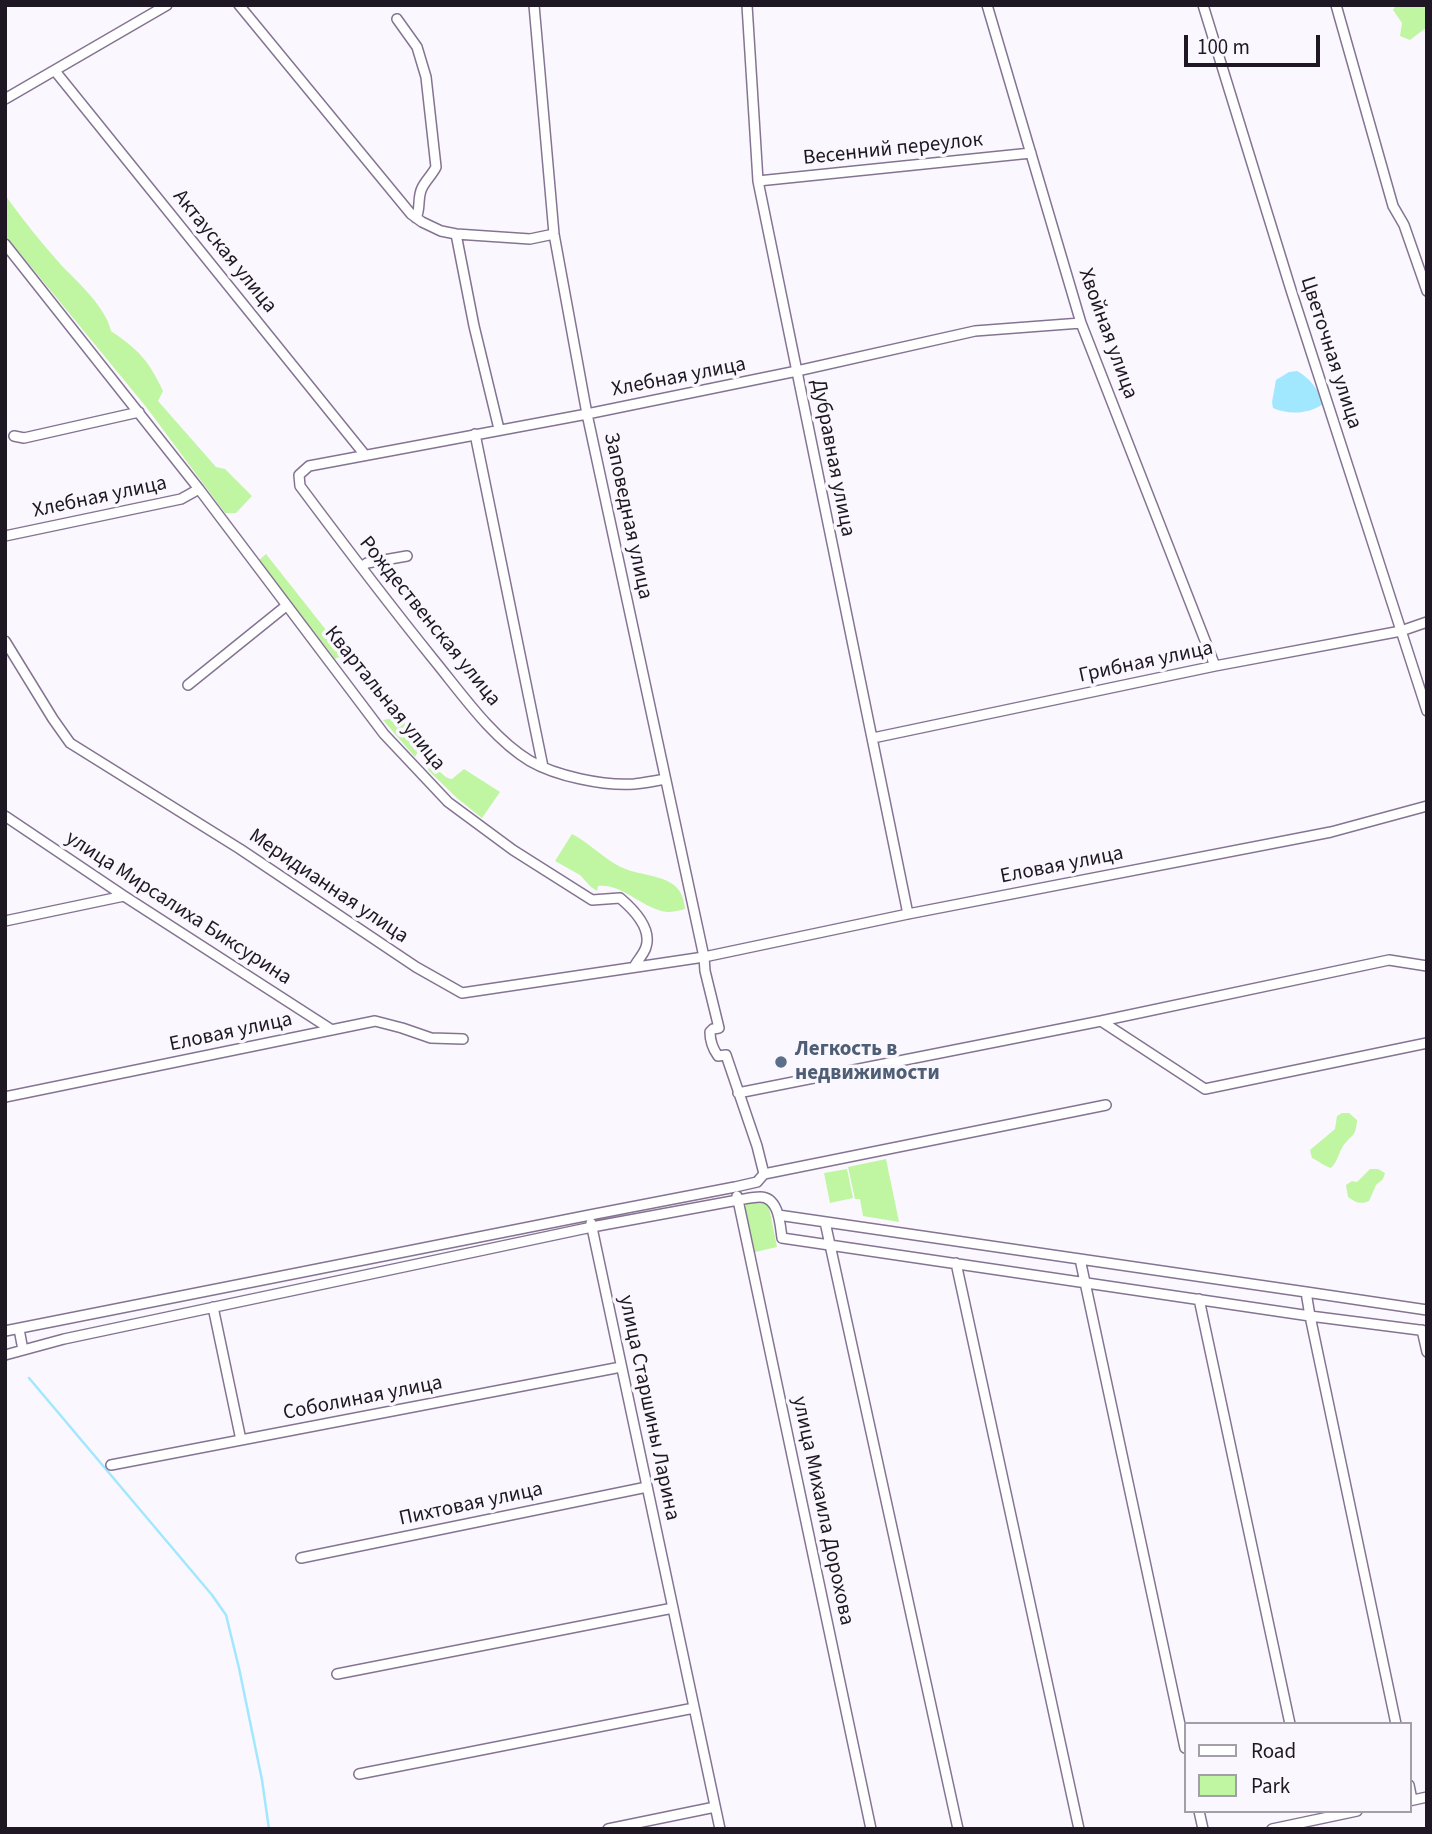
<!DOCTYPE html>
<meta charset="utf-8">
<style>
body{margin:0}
#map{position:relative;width:1432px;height:1834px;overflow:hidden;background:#fbf7fe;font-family:"Source Sans 3",sans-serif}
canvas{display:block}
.frame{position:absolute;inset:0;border:7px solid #1f1824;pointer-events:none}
.legend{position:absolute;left:1184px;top:1722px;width:228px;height:91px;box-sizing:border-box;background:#fbf7fe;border:2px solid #a39ea7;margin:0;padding:9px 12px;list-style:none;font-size:21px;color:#1f1824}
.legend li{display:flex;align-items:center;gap:14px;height:35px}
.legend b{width:35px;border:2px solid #a39ea7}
.scale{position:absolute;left:1184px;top:35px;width:136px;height:32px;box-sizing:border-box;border:4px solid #1f1824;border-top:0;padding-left:9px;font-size:21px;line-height:24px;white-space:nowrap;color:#1f1824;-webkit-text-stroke:5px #fbf7fe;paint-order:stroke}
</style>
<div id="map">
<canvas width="1432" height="1834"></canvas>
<div class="frame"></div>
<ul class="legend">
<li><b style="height:9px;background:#fff"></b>Road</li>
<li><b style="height:19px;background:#c0f5a2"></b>Park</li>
</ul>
<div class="scale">100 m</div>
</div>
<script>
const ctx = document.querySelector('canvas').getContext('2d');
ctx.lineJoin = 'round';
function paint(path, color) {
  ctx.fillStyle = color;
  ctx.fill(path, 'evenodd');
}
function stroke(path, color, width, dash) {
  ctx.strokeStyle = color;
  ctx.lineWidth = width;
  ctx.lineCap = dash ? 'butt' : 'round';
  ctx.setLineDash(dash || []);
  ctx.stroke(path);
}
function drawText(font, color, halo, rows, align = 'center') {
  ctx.font = font + ' "Source Sans 3",sans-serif';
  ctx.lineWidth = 7;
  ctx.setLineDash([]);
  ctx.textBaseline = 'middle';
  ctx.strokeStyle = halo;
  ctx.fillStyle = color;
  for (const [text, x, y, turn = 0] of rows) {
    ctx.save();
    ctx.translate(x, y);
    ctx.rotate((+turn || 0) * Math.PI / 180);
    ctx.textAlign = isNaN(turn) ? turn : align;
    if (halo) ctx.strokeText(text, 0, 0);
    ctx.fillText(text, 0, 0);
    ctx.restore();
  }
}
paint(new Path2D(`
 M1396,5H1427V27L1410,40L1400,36L1402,23L1393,10Z
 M5,195C23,220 42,244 63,267C80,284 106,308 111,331C139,350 149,361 163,391L158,401L216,467L225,469L252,496L236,513H225L147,408L5,235Z
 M266,554L345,654L335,659L259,560Z
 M399,717C410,729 426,741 415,757L383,720Z
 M429,767C441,768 442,778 452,779L464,769L500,792L482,818L458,799L428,770Z
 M572,834C588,842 601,856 617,865C642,880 683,870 685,909C680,910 673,912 668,912C643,910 623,883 598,886L597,891L591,887L580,875L555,861Z
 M1342,1113H1349L1357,1120C1356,1137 1352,1134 1343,1146C1338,1154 1338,1161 1331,1168C1324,1166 1319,1161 1312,1158L1310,1150L1335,1129L1337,1116Z
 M886,1159L899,1222L863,1216L860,1199H855L848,1167Z
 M847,1169L853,1198L830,1203L824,1173Z
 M1370,1169H1378L1385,1173L1383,1179L1376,1185L1369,1201C1360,1205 1355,1202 1348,1197L1346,1185L1352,1181L1357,1182Z
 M763,1200L769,1207L777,1247L755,1252L745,1211L746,1204Z`), '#c0f5a2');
paint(new Path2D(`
 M1297,371C1310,378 1319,390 1323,404C1309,414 1288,415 1273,408L1272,402L1276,380L1289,372Z`), '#a1e8ff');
stroke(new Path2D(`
 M29,1378L212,1595L226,1615L239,1668L262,1780L269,1829`), '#a1e8ff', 2.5);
const minor = new Path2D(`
 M239,5L411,214L422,222L441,231L456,234L530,239L554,234
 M747,5L758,181L908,914
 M987,5L1081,323L1215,666
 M1203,5L1291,290L1427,711
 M1336,5L1393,206L1404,225L1427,291
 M397,19L417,47L426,77L436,167C432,175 426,180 422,188C417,198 421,208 416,218
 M55,71L365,455
 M5,99L167,5
 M758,181L1031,153
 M456,234L474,326L499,429
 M5,244L199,489L384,734L448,802L513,850L592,900L620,898C633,909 652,928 646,947C644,954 637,961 634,967
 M475,434L543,767
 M14,436L24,438L139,412
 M5,536L181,499L199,489
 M361,567L367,563L407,556
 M5,641L53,719L70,743L240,849L416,967L462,993L704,957L908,914L1331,832L1427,806
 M188,685L286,606
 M873,738L1215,666L1401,631L1427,622
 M665,779C655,781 644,783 634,784C603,786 556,776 530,761C493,739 461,693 434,660C388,603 344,545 300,486L299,475L309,466L587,414L797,371L975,331L1081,323
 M5,816L124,896L332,1030
 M5,921L124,896
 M1101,1021L1205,1089L1427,1043
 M738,1093L1101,1021L1389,960L1427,966
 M5,1097L375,1021L402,1028L431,1038L463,1039
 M764,1174L1106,1105
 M778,1215L1306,1292L1310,1316L782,1238C780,1224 779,1197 760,1197C753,1197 745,1199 738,1200L871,1829
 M825,1222L958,1829
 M591,1223L720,1829
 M1080,1259L1185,1748
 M956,1263L1079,1829
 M1306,1292L1427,1310
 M1199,1299L1290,1724
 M213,1307L241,1440
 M19,1329L23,1350
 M1422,1330L1427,1352
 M5,1331L590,1215L735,1187L757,1182L764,1174L757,1146L726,1055L718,1056C713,1049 710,1042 710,1032L713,1029L719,1028L705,971L704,957L587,414L554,234L534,5
 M5,1355L64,1339L592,1227L738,1200L737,1196
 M111,1465L621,1367
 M301,1558L647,1487
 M337,1674L673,1608
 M1396,1724L1310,1316L1427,1331
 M359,1774L694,1708
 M1409,1785L1412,1800
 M1409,1801L1427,1797
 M1199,1811L1203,1829
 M608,1829L715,1807
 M1272,1829L1357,1811`);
stroke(minor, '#847492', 12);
stroke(minor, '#fff', 9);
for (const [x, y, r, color] of [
 [781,1062,7,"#5c6f8a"]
]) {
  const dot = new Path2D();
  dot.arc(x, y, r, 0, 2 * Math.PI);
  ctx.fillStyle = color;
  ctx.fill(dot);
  stroke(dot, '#fbf7fe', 2.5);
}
drawText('21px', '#1f1824', '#fbf7fe', [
 ["Весенний переулок",893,150,-6],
 ["Актауская улица",224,252,51],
 ["Хвойная улица",1107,334,70],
 ["Цветочная улица",1330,353,72],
 ["Хлебная улица",679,378,-11],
 ["Дубравная улица",832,458,79],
 ["Хлебная улица",100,498,-12],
 ["Заповедная улица",627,516,78],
 ["Рождественская улица",429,622,51],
 ["Грибная улица",1146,663,-12],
 ["Квартальная улица",384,699,51],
 ["Еловая улица",1062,866,-11],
 ["Меридианная улица",328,887,34],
 ["улица Мирсалиха Биксурина",178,909,33],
 ["Еловая улица",231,1033,-12],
 ["Соболиная улица",363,1399,-11],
 ["улица Старшины Ларина",648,1408,78],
 ["Пихтовая улица",471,1505,-12],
 ["улица Михаила Дорохова",822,1511,78]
]);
drawText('bold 21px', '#4e5e75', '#fbf7fe', [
 ["Легкость в",795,1050],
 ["недвижимости",795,1074]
], 'left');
</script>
